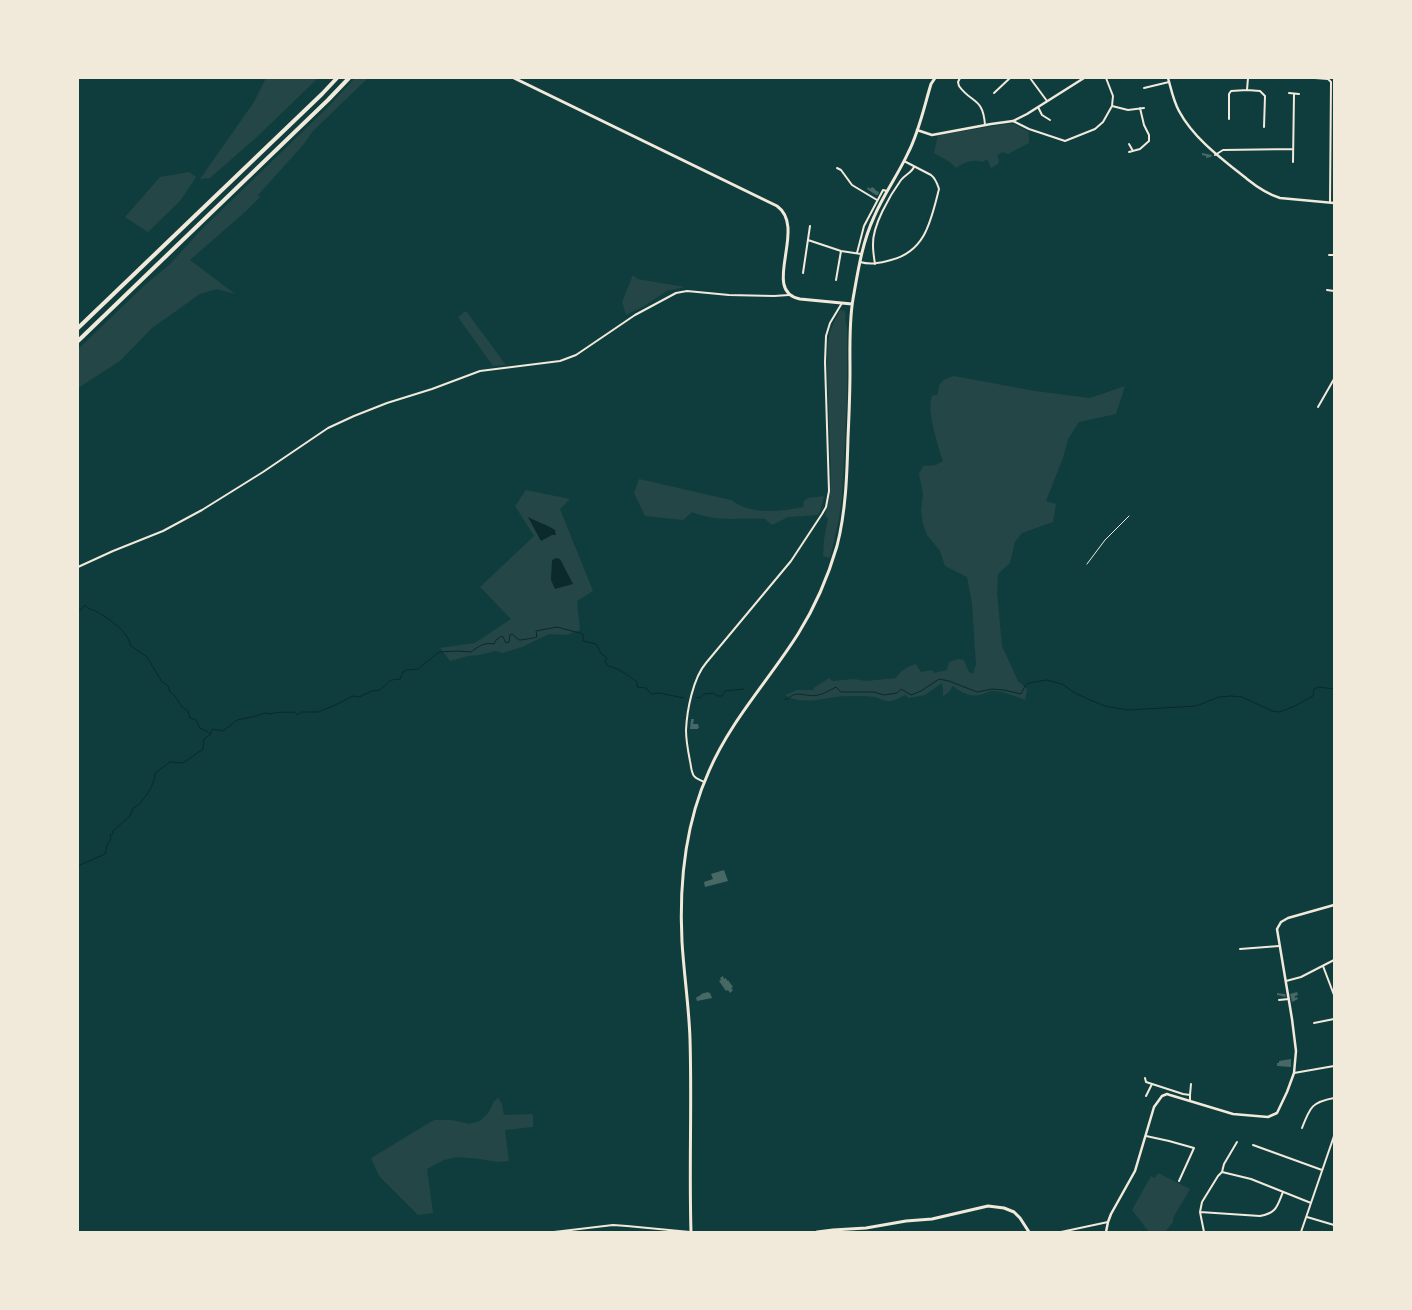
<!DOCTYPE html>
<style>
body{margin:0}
#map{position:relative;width:1412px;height:1310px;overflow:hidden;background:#0f3d3e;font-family:Figtree,sans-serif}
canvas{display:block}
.frame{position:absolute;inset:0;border:79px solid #f1e9da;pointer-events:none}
</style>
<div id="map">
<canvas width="1412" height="1310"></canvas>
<div class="frame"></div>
</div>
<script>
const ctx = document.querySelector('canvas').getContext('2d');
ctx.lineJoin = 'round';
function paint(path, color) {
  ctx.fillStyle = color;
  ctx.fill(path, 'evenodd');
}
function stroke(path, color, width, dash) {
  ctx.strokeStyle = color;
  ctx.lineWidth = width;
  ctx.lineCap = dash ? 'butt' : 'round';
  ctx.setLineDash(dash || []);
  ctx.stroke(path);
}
paint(new Path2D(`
 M266,78H318L259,135L210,178L200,179L254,102Z
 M355,78H368L312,132L304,144L258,195L260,197L245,212L190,260L235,294L217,289L200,294L152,328L120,361L78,388V349L146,284L170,264L204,227L327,108Z
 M1007,124H1014L1029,132V143L1008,154L1002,152L997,156L999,159L998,164L991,168L987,159L983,162C972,159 965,162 956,168L950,162L934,153L938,135Z
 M189,172L196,177L180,201L148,232L125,217L160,177Z
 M633,275L637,279L685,287L667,291L644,306L626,315L622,302Z
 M840,310L845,311L846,318L845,319L847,328V399L842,498L839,518L830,558L823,556L824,539L828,519L825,515L830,493L831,477L827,365L828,343L830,331Z
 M466,311L506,365L493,366L458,317Z
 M954,376L1035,391L1090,398L1125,386L1116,414L1079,422L1068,439L1063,458L1046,501L1056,504L1053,522L1022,533L1015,542L1010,563L998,574L997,592L1002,646L1018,681L1027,689L1025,700C1015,696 1005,692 994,691C989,690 987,693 983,694C971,698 962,693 953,686L948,693L943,696V691L942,683L925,695L909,698L905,695C899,698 893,702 887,701C883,701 879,698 875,697C870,696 854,696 848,696C827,696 804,707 785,695L797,690H813L815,687L829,678L833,681L854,679L866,681L896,678C900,671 908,666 916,664L921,672L932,670L934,673L947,670L949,662L958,659L964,660L969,672L973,674L976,664L972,603L967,577L945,566L940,551L927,535L923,524L921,510L923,494L919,474L923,466L936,465L943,461C938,446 926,409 932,396L938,394C938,382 943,379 954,376Z
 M639,479L731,500C751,515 780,512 803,507L804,501L808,498L824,496L821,509L818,515L788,517L772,525L765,519C737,517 720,523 692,512L683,520L645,516L634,493Z
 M526,490L570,499L560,509L593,591L577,601L580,630L566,635L549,634L522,647L503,653L495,651L479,655L468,656L450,661L440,648L475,643L511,619L480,587L534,536L515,506Z
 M498,1098L502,1104L504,1115L532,1114L533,1116V1127L505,1130L509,1161L497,1162L480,1159L458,1157L444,1160L427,1169L433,1213L418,1215L379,1176L371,1158L434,1120H452L469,1124L480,1121L489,1112L494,1101Z
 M1158,1173L1190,1189L1173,1218V1222L1165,1232H1149L1132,1210L1151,1176L1155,1178Z`), '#244646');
paint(new Path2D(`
 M528,517C537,522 546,524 555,530L556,535H552L541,541Z
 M556,558L560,559L573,584L555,589L551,580L552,560Z`), '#0a2a2b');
stroke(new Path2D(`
 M78,609L81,610L85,605C89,610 93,609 99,613C112,621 127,631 131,646L147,657L162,682L168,686L170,692L175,696L182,707L188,711L190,718L196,720L200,728L210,733
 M696,697L700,698L704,694L713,693L718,696H722L725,691L744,689
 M785,699H788C796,689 807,698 818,695C824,694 830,690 836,687L841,692H874L884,695L897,693L901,689L911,695L921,691L939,679L949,681L977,692L992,689L1004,690L1021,694L1025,686L1027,684L1034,682L1047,680L1062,684L1075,693L1090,700L1105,706L1128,710L1196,706L1219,697L1231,696L1242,697L1272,711L1280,712L1295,706L1313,696L1314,689L1319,687L1334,689
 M78,866L105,854C107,848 106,844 111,839L110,835L113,834V831L130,816L133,808C142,805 156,783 155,773L170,762L183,763L203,749L204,739L211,734L212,729L223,731L237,720L256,716L265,713L271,714C277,711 287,713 295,712L297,715L302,712H318L335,705L353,696L359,697L372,691L380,690L391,680L400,679L403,672L407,670L418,669L439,652L458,651L471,652C479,646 485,642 494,644L496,640L502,636L503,637L506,643L509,642L510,635L512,634L519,640C522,640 535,638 537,637L536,631L557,627L583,634V641L596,644L601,653L607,658L605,662L608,666C619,668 629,676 637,682V687L646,688L651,694L659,693L684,698`), '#0a2a2b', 1);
paint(new Path2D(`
 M1202,153L1212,155L1211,157L1206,158V156L1202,155Z
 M868,187L870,189L872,187L875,189V190L879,192L878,195H876L867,189Z
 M691,719H694L693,724H698L699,728H698V729H690Z
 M724,870L728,881L705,887L704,882L713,879L711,874Z
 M723,976L724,979L726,978L727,981L728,980L733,987L731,988L733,990L730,993L728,990L726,991L719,981L721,980L720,978Z
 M708,992L709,993H710L712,998L697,1001L696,998L697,997L701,995V994Z
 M1297,992L1298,995L1295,996V998L1297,997L1298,999L1292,1002L1290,994Z
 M1277,993L1285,994L1286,997L1277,995Z
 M1291,1059V1067L1277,1066V1063H1279V1061Z`), '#486865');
stroke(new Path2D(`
 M1087,564L1105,540L1129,516`), '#f1e9da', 1);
stroke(new Path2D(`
 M960,78L958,82L959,86C972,104 983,97 985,125
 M1030,78L1047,101
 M1315,78L1328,79L1331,82
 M1144,88L1169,82
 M1247,90L1248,78
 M994,93L1010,78
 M1289,93L1299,94
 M1112,106L1128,110L1144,108
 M1038,107L1042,115L1050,120
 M1229,119V94L1231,91L1247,90L1260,91L1265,96L1264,127
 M1013,121L1029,129L1065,141L1095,129L1103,122L1112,106L1113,96L1106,78
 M1129,144L1133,151
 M1129,152L1140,149L1149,141V135L1144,125L1140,108
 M1215,155L1223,150L1293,149
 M1293,162L1294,94
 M837,168L841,170L852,185L877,200
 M1330,202L1331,82
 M808,240L841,251L861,254
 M857,253L864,226L883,190L887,191
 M1329,255H1334
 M860,262C871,265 880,263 891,260C926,251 931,220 939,189C937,183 936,179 931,175L904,161
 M875,264C874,258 873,251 873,245C872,226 890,195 901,180C905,175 911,173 914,167
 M803,273L810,226
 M836,280L841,251
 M1327,290L1334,291
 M1318,407L1334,379
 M78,567L113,551L163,531L202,510L263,472L328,428L354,416L387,403L432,389L480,371L560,361L576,355L635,315L676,293L687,291L729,295L774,296L789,295
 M704,782C701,780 696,779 694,776C691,772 691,765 690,761C688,751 686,740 686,730C687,710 693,678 706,663L791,561L822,514L826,507L829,491L825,362L826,336L830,323L842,303
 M1240,949L1279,946
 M1323,966L1334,995V1001
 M1286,981L1301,977L1334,960
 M1279,1000L1289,999
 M1314,1023L1334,1019
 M1294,1073L1334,1066
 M1145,1078L1146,1082L1183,1094L1190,1095V1101
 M1190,1095L1191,1084
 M1146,1096L1152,1084
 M1302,1128C1310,1107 1312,1102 1334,1098
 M1146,1136L1169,1141L1194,1148L1179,1181
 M1253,1145L1322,1170
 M1222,1172L1251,1179L1311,1203
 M1200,1212L1260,1216C1277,1213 1277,1206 1283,1192
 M1307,1217L1334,1225
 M554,1232L613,1225L627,1226L690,1232
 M1061,1232L1108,1222
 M1204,1232L1200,1212L1202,1202L1218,1176L1222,1172L1224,1164L1237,1142
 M1301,1232L1334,1136`), '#f1e9da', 2);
stroke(new Path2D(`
 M1168,78C1171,88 1173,100 1179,111C1194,139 1222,159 1247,179C1257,187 1267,194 1280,198L1334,203
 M917,130L932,135L991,124L1013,121L1027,114L1084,78
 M1106,1232L1108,1222L1111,1214L1135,1171L1154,1107L1162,1096L1167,1094L1170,1095L1233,1114L1268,1117L1277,1113L1287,1092L1294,1073L1296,1051L1292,1019L1277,929L1281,922L1288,918L1334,905`), '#f1e9da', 2.5);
stroke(new Path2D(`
 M514,78L777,206C808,228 760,291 800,299L852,304
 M691,1232C689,1168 692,1103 690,1039C689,1007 684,975 682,942C679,884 685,824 709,771C731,720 769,680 798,634C815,607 828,577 837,546C846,511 847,474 848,438C849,416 850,393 850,371C850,347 849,322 853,299C858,271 862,243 874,217C883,195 898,175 908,153C919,132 924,107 931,84L935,78
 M817,1232L833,1230L866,1228L906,1221L932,1219L988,1206L1004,1208L1014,1212L1020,1218L1029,1232`), '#f1e9da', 3);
stroke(new Path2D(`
 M78,328L322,94L337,78
 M78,341L328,100L349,78`), '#f1e9da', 4);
</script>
